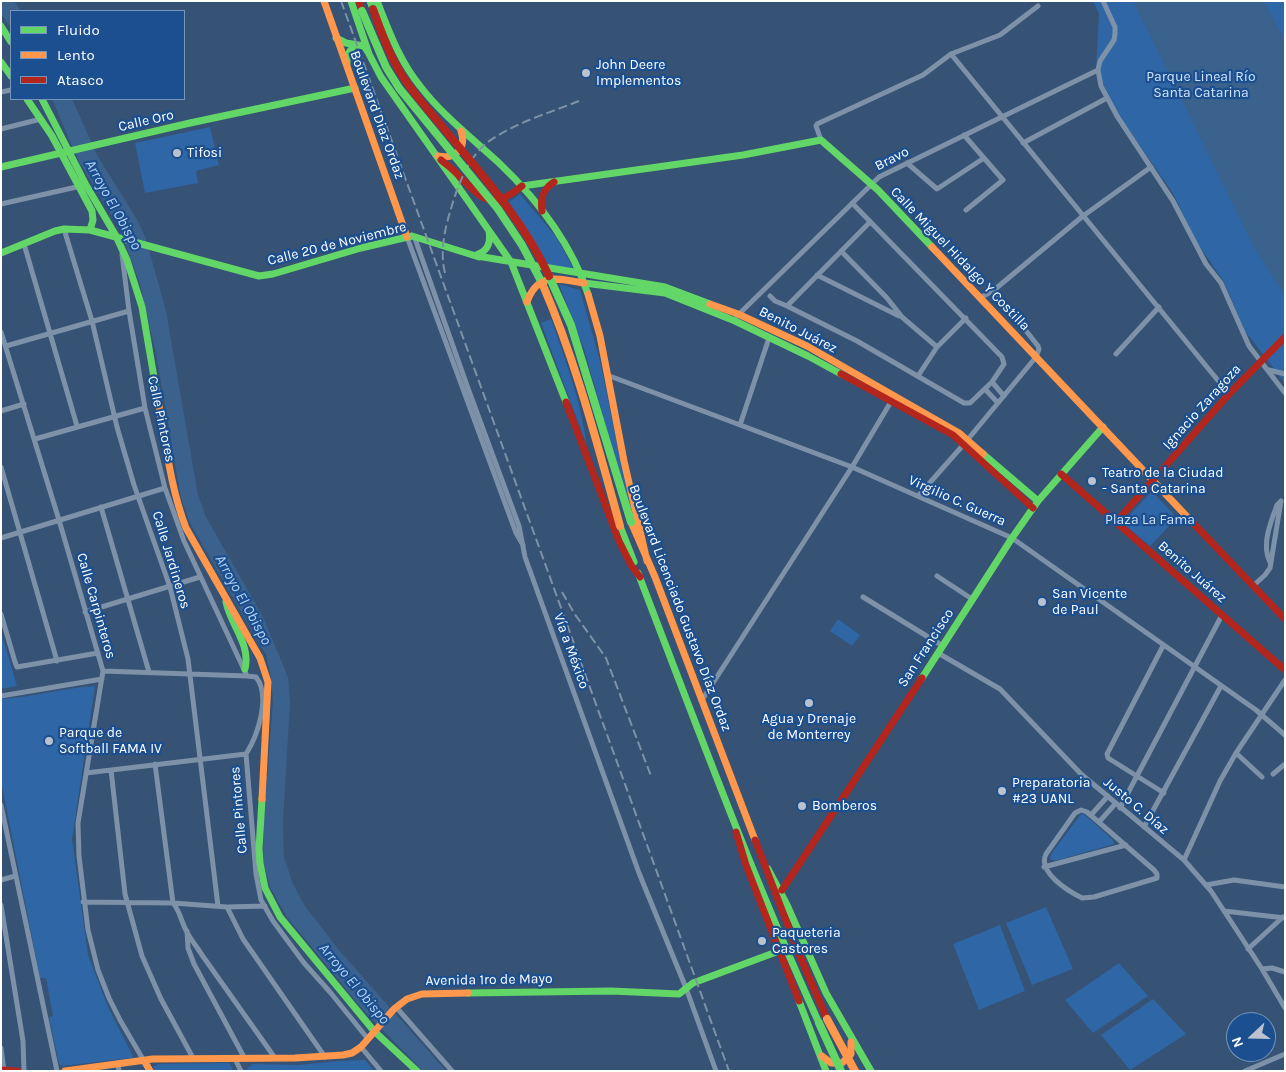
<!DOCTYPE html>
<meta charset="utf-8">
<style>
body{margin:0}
#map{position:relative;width:1286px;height:1072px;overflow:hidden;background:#365274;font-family:Karla,sans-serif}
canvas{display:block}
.frame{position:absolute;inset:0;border:2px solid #fff;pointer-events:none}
.legend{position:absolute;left:10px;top:10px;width:175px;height:90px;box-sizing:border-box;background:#1b4f8f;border:1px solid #7695bc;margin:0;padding:6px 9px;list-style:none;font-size:15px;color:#fff}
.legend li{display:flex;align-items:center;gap:10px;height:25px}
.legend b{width:25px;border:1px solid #7695bc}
.north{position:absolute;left:1226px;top:1012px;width:50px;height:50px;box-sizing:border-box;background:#1b4f8f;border:1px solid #7695bc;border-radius:50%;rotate:249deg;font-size:14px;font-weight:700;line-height:20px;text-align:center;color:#fff}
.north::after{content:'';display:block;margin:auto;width:18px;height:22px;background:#b9c2ce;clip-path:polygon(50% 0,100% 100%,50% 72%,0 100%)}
</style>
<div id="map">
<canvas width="1286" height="1072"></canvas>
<div class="frame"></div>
<ul class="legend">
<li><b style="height:6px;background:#63d668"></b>Fluido</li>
<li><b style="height:6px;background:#ff974d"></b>Lento</li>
<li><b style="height:6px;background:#b3261e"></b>Atasco</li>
</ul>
<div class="north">N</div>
</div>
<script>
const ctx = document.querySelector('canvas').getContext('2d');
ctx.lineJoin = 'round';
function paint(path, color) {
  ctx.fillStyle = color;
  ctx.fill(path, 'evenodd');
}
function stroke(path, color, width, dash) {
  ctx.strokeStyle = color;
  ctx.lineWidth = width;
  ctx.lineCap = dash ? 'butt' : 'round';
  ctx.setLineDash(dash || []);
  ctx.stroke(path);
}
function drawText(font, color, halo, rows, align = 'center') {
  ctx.font = font + ' Karla,sans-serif';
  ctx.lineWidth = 4.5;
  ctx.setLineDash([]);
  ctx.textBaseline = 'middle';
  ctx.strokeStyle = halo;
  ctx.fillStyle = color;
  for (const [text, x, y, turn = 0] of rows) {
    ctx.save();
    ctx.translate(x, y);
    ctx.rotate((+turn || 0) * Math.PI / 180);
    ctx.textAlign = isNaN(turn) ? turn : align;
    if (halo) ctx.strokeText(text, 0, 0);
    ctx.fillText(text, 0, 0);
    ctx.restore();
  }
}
paint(new Path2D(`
 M1093,1H1285V384L1279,375L1245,331L1224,282L1194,238L1174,195L1117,112L1096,69L1099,14Z
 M210,127L219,165L196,171L198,183L145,193L135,143Z
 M520,194L557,238L574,270L549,266L509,202Z
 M559,284L580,290L600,361L620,457L640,534L626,496L584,349Z
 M551,319C566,361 581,402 587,446L541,323Z
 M1152,491L1177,518L1150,546L1122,523Z
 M838,619L860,635L852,646L830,631Z
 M1,632L17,686L1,689Z
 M95,686L72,839L88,955L108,1007L133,1056L132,1058L62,1066L59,1064L49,1017L53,1016L46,978H40L1,781V699C33,697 64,688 95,686Z
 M1081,814L1085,815L1113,840L1114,844L1055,861L1052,860L1050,858L1051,854Z
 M1046,907L1073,969L1032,985L1006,923Z
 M1000,925L1025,991L979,1010L953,944Z
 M1119,963L1148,996L1093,1033L1065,1000Z
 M1153,999L1186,1034L1130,1070L1101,1035Z
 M365,1060L374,1071H245L252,1064L298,1065L340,1061Z
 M229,1063L234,1071H154L153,1067L159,1064Z`), '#2f66a5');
paint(new Path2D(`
 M1,1H14L21,11H11V28L1,14Z
 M1133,1H1264L1285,41V296L1254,247Z
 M52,99H72L97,155L138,221L146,239L166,311L198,495L206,517L263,617L288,677L290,703L283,822L284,857L293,884L305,906L339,950L446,1071H423L364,1011L287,917L271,889L263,861L264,819L273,702L271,678L266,655L190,523L181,498L156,354L140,284L120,229L78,160Z`), '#3b618d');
stroke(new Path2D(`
 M1103,1L1115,27V34L1114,40L1100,61L1098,70L1101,86L1117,116L1173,201L1206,264L1221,283L1249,346L1285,393
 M951,54L1229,394
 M1,92L11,90
 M1,129L41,119
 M964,135L1003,180L966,210
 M821,140L816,126L817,124L923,75L951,54L1000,35L1038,6
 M1023,143L1107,98
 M907,163L937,189L984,158
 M1,204L81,186
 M64,229L92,321L117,427L134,485L170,587L188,659L218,906
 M414,236L469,391L519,526L525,557L639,873L686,988L716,1071
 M407,237L516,533L523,545
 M24,244L77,426
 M841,251L887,298L902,317L937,347
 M122,254L129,311L145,408L165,488L184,541L247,676L256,677C271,696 258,735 246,754L256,874L261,900L273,921L304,963L330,992L368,1039
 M817,275L899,316
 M770,296L775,301L787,306L857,341L964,403H970L992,382L1004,364L1002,357L852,203
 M980,298L994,290L1083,216L1151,167
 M787,306L870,222
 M737,316L879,177L1098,70
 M1,332L59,520L103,671L78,823L79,856L88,930L98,970L109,998L120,1020L144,1061
 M6,346L129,311
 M1116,354L1159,307
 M1269,370L1285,374
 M607,375L852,467L1012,538L1256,710L1285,735
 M918,376L937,347L966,318
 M992,382L1004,396
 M985,389L998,403
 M1,411L24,404
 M740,425L769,338
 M35,439L145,408
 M1,467L57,661
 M919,495L964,444L1036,357L1039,349L1038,346L994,290
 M101,507L149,672
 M1,538L165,488
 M1270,562C1261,545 1271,521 1277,505L1281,501
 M937,576L972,599
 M1254,585L1265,575L1270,568L1281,501
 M863,597L943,646
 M85,612L200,577
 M1,614L15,662L17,667L98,653
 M1163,646L1107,754L1108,758L1164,793
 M938,653L1000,689L1081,774L1184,860L1211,891L1262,969L1285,1008
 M103,671L247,676
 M1,696L102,679
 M702,700L852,467L892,400
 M1236,753L1262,777
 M155,764L173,903C181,913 181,922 187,932C191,940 197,947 202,955L275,1058
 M111,770L125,894L142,956L161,999L193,1058
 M86,773L246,754
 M1273,774L1285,764
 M1,805L57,1071
 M1120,808L1222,615
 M1081,810L1087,812L1154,870L1157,874V878L1094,897L1082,898C1068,891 1037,872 1046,854L1075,813Z
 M1091,815L1108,796
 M1099,822L1116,803
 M1144,827L1221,686
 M1184,860L1220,781L1236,753L1285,680
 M1044,867L1126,845
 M1,880L15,876
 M1206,885L1234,880L1285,887
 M83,902L173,903L227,907L265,906
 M1,905L23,1041L24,1071
 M227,907L243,939L325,1057
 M1224,911L1285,918
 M187,931L188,948L194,964L245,1059
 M1248,949L1283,917
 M1262,969L1272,968L1285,972
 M396,1007L452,1071
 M361,1047L381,1071
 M1,1048L4,1071
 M235,1059L241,1071
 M118,1065L119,1071
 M1245,1071L1285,1054`), '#7d92a8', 5);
stroke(new Path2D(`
 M351,1L369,54L381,77L511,262L566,402
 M370,1L373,9
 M377,1C389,31 399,60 420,86C442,115 472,138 499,163C538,200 571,243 588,294
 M1,26L11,42
 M336,38L346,43L364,46L368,52
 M1,62L11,76
 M347,64V56L354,45
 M27,99L52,136L92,211L93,220L90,230
 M42,99L86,185L116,236L127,260L142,307L156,389
 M1,167L190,123L355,88
 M522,186L743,155L821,140L878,190L932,247
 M1,253L55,231L64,229L90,230L259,276L273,274L361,248L412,236L479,257
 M476,255C488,251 491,243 489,231
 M477,256L665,287L710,304
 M584,283L665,293L735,321L808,356L841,374
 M983,454L1038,501
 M620,526L634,562
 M638,573C696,724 752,876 819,1023
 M226,602C231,626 251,644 245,669
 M922,678L1012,538L1038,501L1103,427
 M262,799L259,849L260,863L265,888L280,917L374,1031L417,1071
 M768,869L787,905L826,993L871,1071
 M468,993L611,991L679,994L693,983L779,951
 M799,1001L826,1071`), '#63d668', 7);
stroke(new Path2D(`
 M324,1L407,237
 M438,156C455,160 467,148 461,131
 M932,247L1193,523
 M588,294L600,336L624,461L647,561
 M527,302C538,271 558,279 584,283
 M710,304L738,314L807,346L959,433L983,454
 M156,389C165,435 169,484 186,528L260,658L268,682L262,799
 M631,522L655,577L755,840
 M822,1056L831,1063H842L851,1054V1042
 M145,1062L150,1071
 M65,1071L153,1059L295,1058L343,1055L352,1053L361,1047L394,1009L407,999L422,994L468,993`), '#ff974d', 7);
stroke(new Path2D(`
 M359,1L362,11
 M441,160C447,165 454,170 459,176C483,200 491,211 522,186
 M542,211C540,198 543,189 554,182
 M841,374L953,435L1033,508
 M566,402L619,541L631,565L640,577
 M1061,474L1285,670
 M1116,522L1229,394L1285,337
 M1193,523L1285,619
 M736,832L746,865L799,1001
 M755,840L799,954L827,1019
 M782,890L922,678
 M1,1070L18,1071`), '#b3261e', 7);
stroke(new Path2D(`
 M341,1L729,1071
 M445,273C440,253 444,232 450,212C457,188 467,158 488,142C514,123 549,113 579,101
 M562,592L574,613L606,658L651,776`), '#7e92a7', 2, [9, 4]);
stroke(new Path2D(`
 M362,11L386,67L399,88L498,209L522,245L542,283
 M549,276L571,325L631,522
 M819,1023L841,1071`), '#63d668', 8);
stroke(new Path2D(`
 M542,283C576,361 597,443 620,526
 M827,1019L855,1071`), '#ff974d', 8);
stroke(new Path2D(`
 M373,9C381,31 388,52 400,72C411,91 426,107 440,124C479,172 523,219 549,276`), '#b3261e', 8);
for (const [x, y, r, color] of [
 [586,73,5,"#b9c2ce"],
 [177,153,5,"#b9c2ce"],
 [1092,481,5,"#b9c2ce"],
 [1042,602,5,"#b9c2ce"],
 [809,703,5,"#b9c2ce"],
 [49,741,5,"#b9c2ce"],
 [1002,791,5,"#b9c2ce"],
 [802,806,5,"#b9c2ce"],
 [762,941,5,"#b9c2ce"]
]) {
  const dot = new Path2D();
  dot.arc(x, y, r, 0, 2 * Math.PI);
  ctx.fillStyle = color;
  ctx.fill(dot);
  stroke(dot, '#1b4f8f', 2);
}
drawText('14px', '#fff', '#1b4f8f', [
 ["John Deere",596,65],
 ["Implementos",596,81],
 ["Tifosi",187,153],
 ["Teatro de la Ciudad",1102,473],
 ["- Santa Catarina",1102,489],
 ["San Vicente",1052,594],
 ["de Paul",1052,610],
 ["Agua y Drenaje",809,719,"center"],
 ["de Monterrey",809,735,"center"],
 ["Parque de",59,733],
 ["Softball FAMA IV",59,749],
 ["Preparatoria",1012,783],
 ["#23 UANL",1012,799],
 ["Bomberos",812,806],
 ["Paqueteria",772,933],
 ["Castores",772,949]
], 'left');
drawText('14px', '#cfe3fa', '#1b4f8f', [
 ["Parque Lineal Río",1201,77],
 ["Santa Catarina",1201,93],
 ["Plaza La Fama",1150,520]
]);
drawText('14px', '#fff', '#1b4f8f', [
 ["Boulevard Diaz Ordaz",377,115,70],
 ["Calle Oro",146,121,-13],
 ["Bravo",892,159,-27],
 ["Calle 20 de Noviembre",337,244,-14],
 ["Calle Miguel Hidalgo Y Costilla",960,259,46],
 ["Benito Juárez",798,330,27],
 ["Ignacio Zaragoza",1202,407,-48],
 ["Calle Pintores",161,419,78],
 ["Virgilio C. Guerra",957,501,24],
 ["Calle Jardineros",171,560,73],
 ["Benito Juárez",1192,572,41],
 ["Calle Carpinteros",96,606,74],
 ["Boulevard Licenciado Gustavo Díaz Ordaz",680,608,69],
 ["San Francisco",926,648,-57],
 ["Vía a México",571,651,70],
 ["Justo C. Díaz",1136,806,40],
 ["Calle Pintores",239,810,-95],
 ["Avenida 1ro de Mayo",489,980,-1]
]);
drawText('italic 15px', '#b5d3f5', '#1b4f8f', [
 ["Arroyo El Obispo",113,205,61],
 ["Arroyo El Obispo",243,600,61],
 ["Arroyo El Obispo",354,984,50]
]);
</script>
